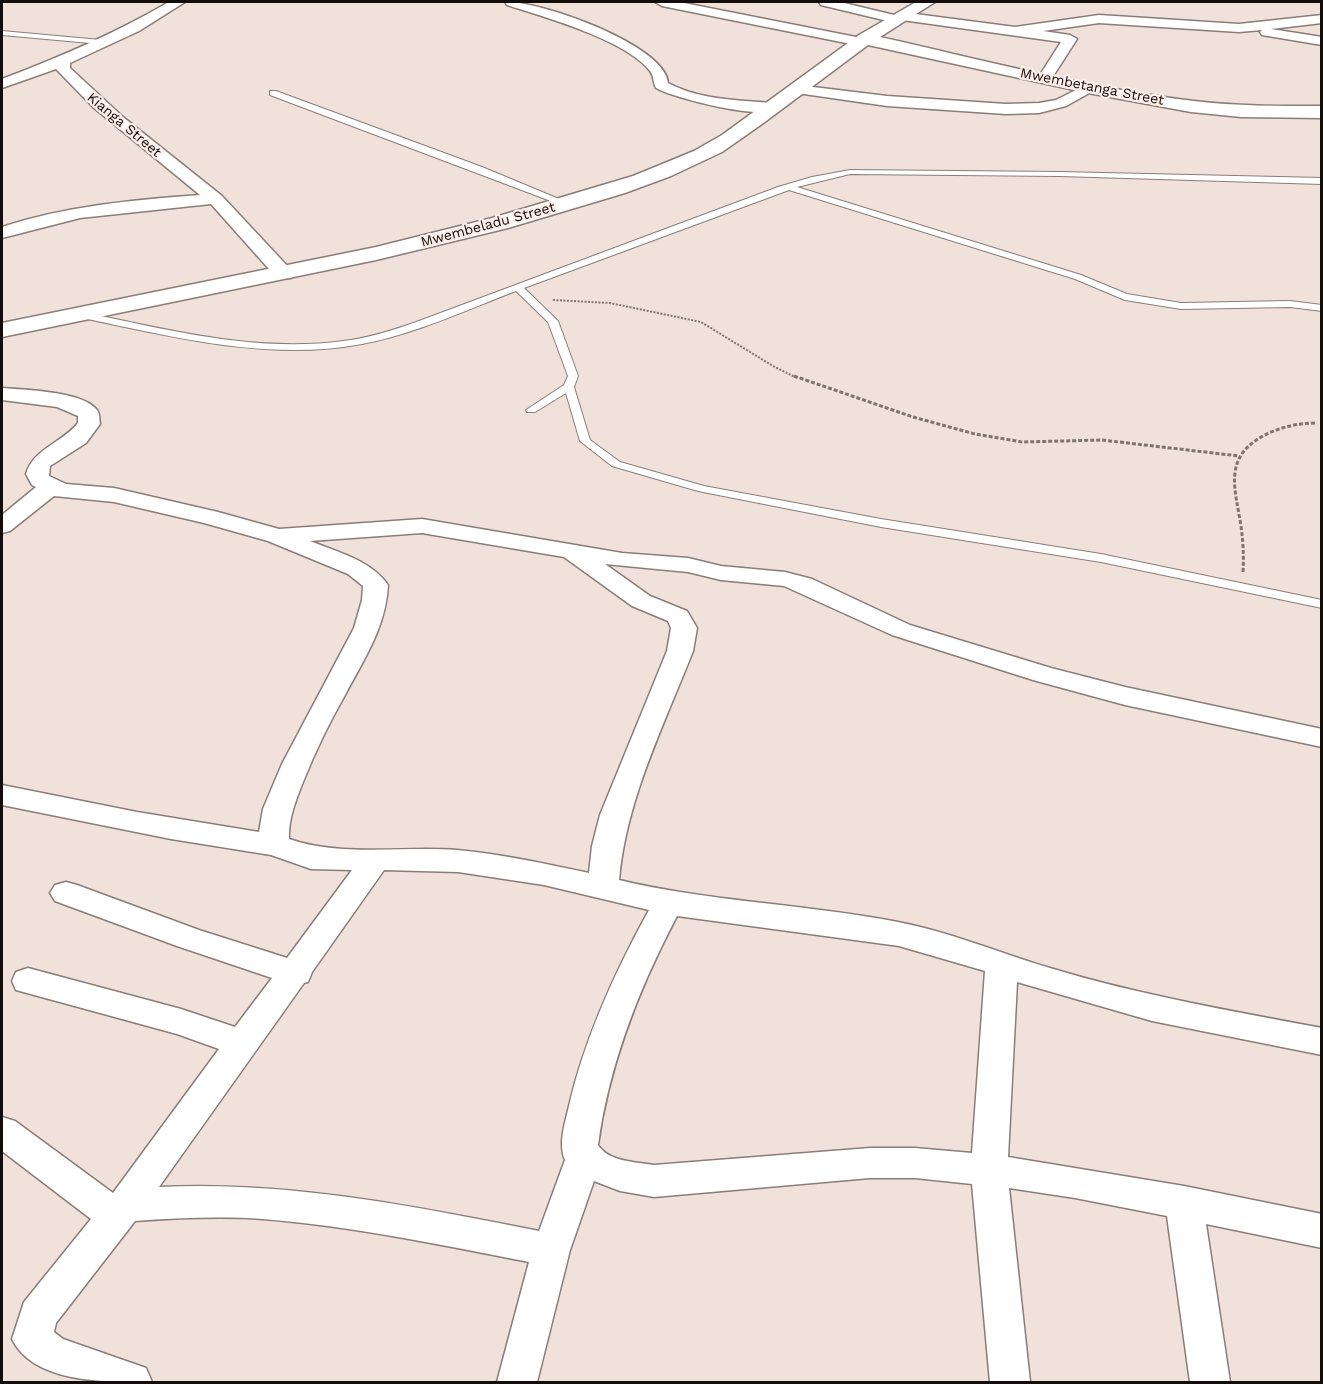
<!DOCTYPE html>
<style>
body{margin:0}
#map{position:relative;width:1323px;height:1384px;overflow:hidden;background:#f0e1db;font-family:"Work Sans",sans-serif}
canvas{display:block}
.frame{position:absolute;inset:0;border:3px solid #120d0b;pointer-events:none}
</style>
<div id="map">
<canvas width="1323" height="1384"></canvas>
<div class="frame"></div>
</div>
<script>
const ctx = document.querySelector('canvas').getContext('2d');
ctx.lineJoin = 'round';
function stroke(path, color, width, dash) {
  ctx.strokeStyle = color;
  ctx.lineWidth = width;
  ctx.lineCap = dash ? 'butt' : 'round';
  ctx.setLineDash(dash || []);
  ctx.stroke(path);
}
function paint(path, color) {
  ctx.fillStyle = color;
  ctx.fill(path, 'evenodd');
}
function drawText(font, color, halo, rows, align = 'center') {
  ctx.font = font + ' "Work Sans",sans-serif';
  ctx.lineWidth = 4.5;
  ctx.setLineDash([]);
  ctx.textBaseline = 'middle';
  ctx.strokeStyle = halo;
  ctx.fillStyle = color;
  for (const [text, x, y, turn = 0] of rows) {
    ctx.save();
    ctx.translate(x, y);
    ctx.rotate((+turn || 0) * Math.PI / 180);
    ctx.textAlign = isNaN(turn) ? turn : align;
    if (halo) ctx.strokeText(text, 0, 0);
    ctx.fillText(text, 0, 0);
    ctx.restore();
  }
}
const lane = new Path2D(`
 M2,31L101,40L104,42L101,44L2,35Z
 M270,91H276L482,167L571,204L564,206L270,95Z
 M850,170L1060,172L1322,178V184L1060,176L850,174L797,187L1081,275L1127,294L1181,303L1290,301L1322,305V311L1290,307L1181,309L1125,300L1075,279L789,190L524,288L558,321L578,376L574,387L590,440L620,462L704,486L881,519L1101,554L1322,600V608L1101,562L881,527L698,491L612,466L580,441L566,393L535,412H527L526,410L564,385L568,376L548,322L516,291C466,310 415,334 362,344C268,362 169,336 78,317L73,314L78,311C164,329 255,353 343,341C369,338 394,330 419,321L778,187L812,177Z`);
const street = new Path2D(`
 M169,2H185L139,31L70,63V68L123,117L222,196L291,270L293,274L291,278H277L211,204L80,218L2,238V227C66,206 132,200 200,195L93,107L56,69L2,88V79C60,57 116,33 169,2Z
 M505,2C538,0 666,45 668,83C700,100 737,100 772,103L780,108C767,122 673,98 656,88C653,83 654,76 650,71C626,40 545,17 507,5Z
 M655,2H679L861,38L868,42L861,46L662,6Z
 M819,2H840L894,15L900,12L1015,27L1099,15L1239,24L1322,15V23L1271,29L1322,37V45L1262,35L1260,32L1262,30L1239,32L1099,23L1043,31L1070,35L1077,39L1050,81L1045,82L1038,78L1061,42L902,20L896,23L821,5Z
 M1088,84L1095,88L1093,91L1066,106L1039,113L1006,114L887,106L797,93L790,89L797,85L887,96L1006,104L1039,103L1056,100Z
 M2,388C24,390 83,391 97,410C100,414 99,419 100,424L86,443L50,466L49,476L66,484L114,488L218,512L279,529L422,519L622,553L688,558L721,566L785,572L812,579L910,625L1051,668L1125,687L1322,729V747L1125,705L1033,680L892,635L784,586L721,580L688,572L605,564L650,596L687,611L697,628L693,651C664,725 626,800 619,880C711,902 806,904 898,922C950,932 1000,953 1050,968C1139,995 1231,1011 1322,1028V1055L1152,1021L1017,982L1008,1157L1184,1186L1322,1214V1248L1206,1224L1230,1382H1190L1167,1216L1075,1198L1009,1188L1030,1382H990L972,1184L915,1178H870L654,1197L620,1191L594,1181L570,1250L537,1382H497L529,1262C441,1245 352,1226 263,1219C220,1216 177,1218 135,1221L56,1323L54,1332L63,1339L146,1368L152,1382C107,1382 34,1384 12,1339L24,1302L91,1219L2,1151V1117L15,1121L113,1193L219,1049L177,1034L16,990L12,981L16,972L28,968L181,1009L235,1027L272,978L177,946L55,901L50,893L55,885L66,882L77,885L199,930L287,958L352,870L311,869L271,855L171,839L2,805V785L137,812L259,832L263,809L282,764L354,628L362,600L363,586L348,574L268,541L204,523L114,502L54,496L10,531L2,533V515L36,487L32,485L26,474C33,449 62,443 78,423V416L57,407L2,400ZM422,533L564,557L632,606L668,621L671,628L667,651L600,815L592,846L589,873C546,864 502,854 457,850C403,846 340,857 289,839C288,819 296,800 303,782C315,752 329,723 345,695C364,659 386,627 388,585C371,560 337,552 310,541ZM384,870L458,872L544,885L649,910C615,972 585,1037 569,1106C565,1123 558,1144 565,1160L539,1231C413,1206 288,1181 159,1187L304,983L308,982L312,972ZM677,916L899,946L985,971L972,1153L915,1148H870L654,1165C636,1162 609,1162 598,1145C609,1064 639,988 677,916Z`);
const secondary = new Path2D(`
 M916,2H935L880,37C983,60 1088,88 1194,101C1236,106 1279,106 1322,106V118L1241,117L1191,112L1088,93L868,45L762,124L722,152L671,176L625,193L508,228L376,260L2,337V323L376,247L492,218L633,176L694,151L722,135L859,35Z`);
stroke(lane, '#8a7d78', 2);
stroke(street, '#8a7d78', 3);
stroke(secondary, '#8a7d78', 3);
stroke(new Path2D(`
 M553,300L610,303L701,322L773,366L797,378`), '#7e7470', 2, [2, 1.5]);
stroke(new Path2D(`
 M794,376L913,417L975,434L1022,442L1102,440L1239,456
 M1243,572C1244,556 1243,541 1241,526C1235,488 1223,458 1263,436C1280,427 1298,423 1317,423`), '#7e7470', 3, [4, 2]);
paint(lane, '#fff');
paint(street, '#fff');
paint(secondary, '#fff');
drawText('14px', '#120d0b', '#fdeee8', [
 ["Mwembetanga Street",1092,87,11],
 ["Kianga Street",124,125,40],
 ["Mwembeladu Street",488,225,-15]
]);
</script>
